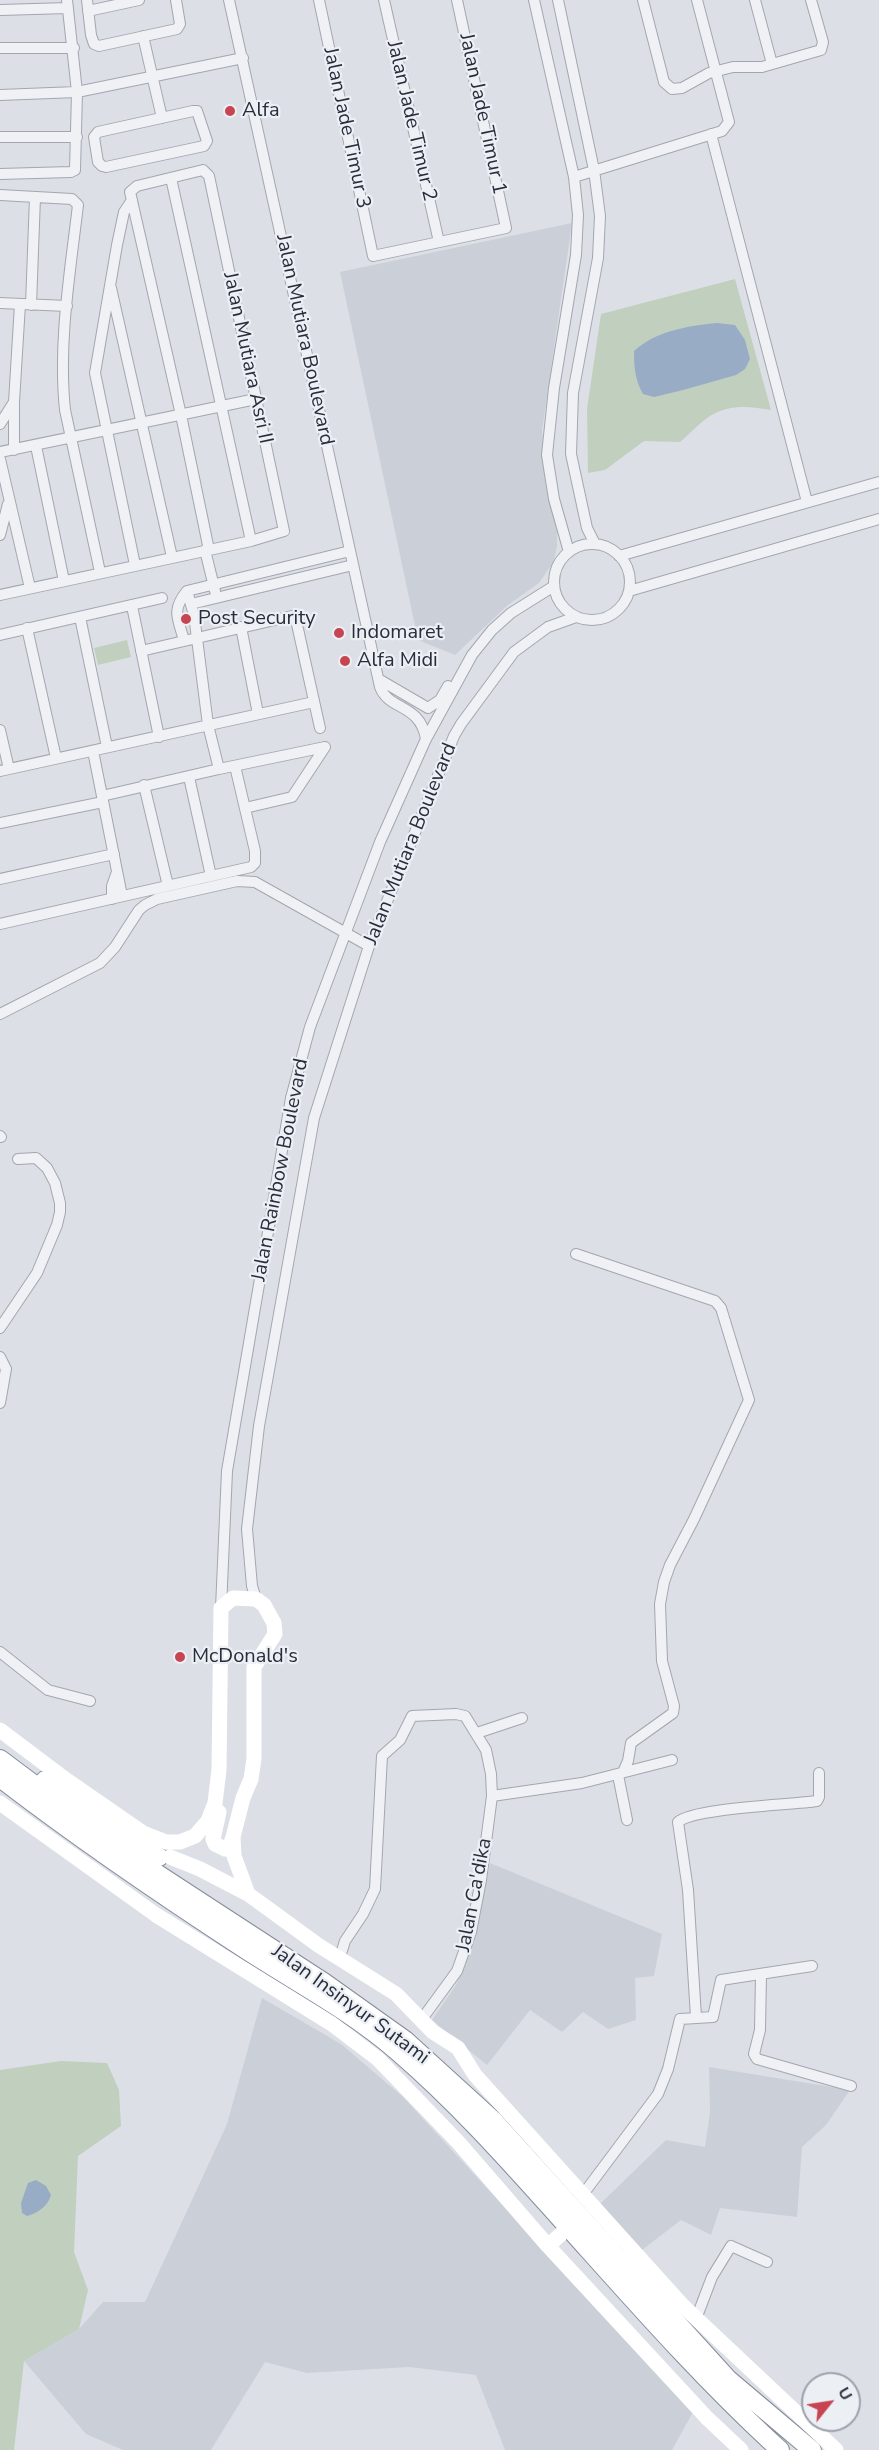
<!DOCTYPE html>
<style>
body{margin:0}
#map{position:relative;width:879px;height:2450px;overflow:hidden;background:#dce0e6;font-family:"Nunito Sans",sans-serif}
canvas{display:block}
.north{position:absolute;left:801px;top:2372px;width:60px;height:60px;box-sizing:border-box;background:#eceff4;border:2px solid #9da1aa;border-radius:50%;rotate:60deg;font-size:16px;font-weight:700;line-height:24px;text-align:center;color:#272d3b}
.north::after{content:'';display:block;margin:auto;width:21px;height:27px;background:#c74552;clip-path:polygon(50% 0,100% 100%,50% 72%,0 100%)}
</style>
<div id="map">
<canvas width="879" height="2450"></canvas>
<div class="north">U</div>
</div>
<script>
const ctx = document.querySelector('canvas').getContext('2d');
ctx.lineJoin = 'round';
function paint(path, color) {
  ctx.fillStyle = color;
  ctx.fill(path, 'evenodd');
}
function stroke(path, color, width, dash) {
  ctx.strokeStyle = color;
  ctx.lineWidth = width;
  ctx.lineCap = dash ? 'butt' : 'round';
  ctx.setLineDash(dash || []);
  ctx.stroke(path);
}
function drawText(font, color, halo, rows, align = 'center') {
  ctx.font = font + ' "Nunito Sans",sans-serif';
  ctx.lineWidth = 4.5;
  ctx.setLineDash([]);
  ctx.textBaseline = 'middle';
  ctx.strokeStyle = halo;
  ctx.fillStyle = color;
  for (const [text, x, y, turn = 0] of rows) {
    ctx.save();
    ctx.translate(x, y);
    ctx.rotate((+turn || 0) * Math.PI / 180);
    ctx.textAlign = isNaN(turn) ? turn : align;
    if (halo) ctx.strokeText(text, 0, 0);
    ctx.fillText(text, 0, 0);
    ctx.restore();
  }
}
paint(new Path2D(`
 M572,223L542,431L548,495L557,529V547L553,563L539,583L508,605L455,655L418,640L340,272Z
 M490,1863L662,1934L654,1976L635,1978L636,2020L608,2029L583,2012L562,2032L530,2010L487,2065L432,2020L456,1985L476,1936Z
 M262,1998L341,2044L403,2097L693,2412L672,2450H505L476,2375L409,2367L307,2373L265,2362L211,2450H123L86,2434L24,2361L79,2329L103,2302H145L227,2124Z
 M709,2067L850,2090L826,2125L802,2147L797,2217L720,2208L711,2235L681,2220L642,2250L600,2204L666,2140L705,2147L710,2112Z`), '#cbcfd7');
paint(new Path2D(`
 M735,279L771,410C750,406 729,404 710,416C699,423 690,434 680,442L644,441L605,470L588,473L587,409L601,314Z
 M127,640L131,657L98,665L94,648Z
 M61,2061L107,2063L119,2090L121,2126L78,2156L74,2252L88,2290L79,2329L24,2361L14,2450H0V2070Z`), '#c1cfbe');
paint(new Path2D(`
 M717,323L735,325L745,340L750,359L745,369L736,375L683,390L654,397L643,394C635,380 634,367 634,351C656,331 687,326 717,323Z
 M36,2180L46,2186L51,2195C48,2206 38,2213 27,2216L22,2213L21,2203L28,2183Z`), '#98acc5');
const street = new Path2D(`
 M87,0L91,35L94,44L99,46L177,29L180,24L176,0
 M229,0L380,687C389,711 420,703 426,739
 M319,0L373,256L506,228L457,0
 M384,0L439,242
 M534,0L574,177L578,215L576,255L554,388L547,455L554,499L569,552
 M558,0L594,170L600,216L598,258L573,393L571,454L587,528L595,544
 M643,0L664,82L672,89L682,88L709,73L733,67H762L821,50L823,42L811,0
 M755,0L772,64
 M0,10L68,8
 M88,11L139,0
 M143,36L162,118
 M0,48H74
 M0,95L77,92L243,58
 M193,111H197L207,141L204,146L106,167L102,166L98,162L94,137L98,132Z
 M711,134L807,502
 M0,137H77
 M0,174L71,172L75,170L77,92L67,0
 M574,177L722,131L729,122L697,0
 M171,178L251,541
 M0,195L72,199L78,205C70,273 58,343 65,410L100,572
 M132,200L124,212L117,245L95,373L135,565
 M111,288L172,557
 M0,303L67,306
 M31,305L35,197
 M0,424L14,402
 M36,446L64,581
 M14,450V402L20,304
 M0,452L256,399
 M0,459L30,588
 M0,535L8,504
 M554 582a38 38 0 1 1 76 0a38 38 0 1 1-76 0Z
 M205,550L215,591
 M619,556L879,482
 M187,591L194,615L208,725L219,769L325,747
 M629,591L879,519
 M0,595L251,541L284,531L209,176L203,170L137,186L130,192L181,415L209,550
 M191,604L353,565
 M132,606L159,737
 M80,617L107,747
 M241,627L258,714
 M27,628L56,758
 M0,635L162,598
 M184,640C178,619 171,610 187,591L350,551
 M141,651L292,616L296,620L320,728
 M380,680L428,708L440,700L448,686
 M0,730L9,769
 M93,751L122,896
 M0,771L314,702
 M189,777L211,876
 M144,785L168,886
 M102,796L219,769
 M245,808L292,797L325,747
 M0,823L103,802
 M0,879L114,854
 M112,899V886L117,872
 M0,924L251,867L255,863V851L235,766
 M0,1014L100,963L115,947L139,910L145,905L157,899L237,881L255,882L369,946
 M0,1136L1,1137
 M576,1254L715,1301L721,1308L749,1400L694,1519L670,1565L664,1582L660,1604L662,1661L674,1706L673,1713L631,1743L628,1761L623,1772
 M0,1328L37,1273L57,1225L60,1212V1203L55,1183L47,1168L36,1158L18,1159
 M0,1357L6,1369L0,1403
 M256,1599L252,1586L247,1529L259,1426L314,1118L369,946L454,736L461,724L514,652L548,627L576,617
 M221,1608L227,1471L291,1098L310,1027L380,842L426,739L472,655L492,630L511,613L554,586
 M0,1652L48,1690L90,1701
 M477,1733L522,1718
 M618,1775L627,1820
 M492,1796L582,1783L672,1760
 M340,1957L345,1941L363,1914L375,1889L382,1756L400,1740L412,1716L456,1714L465,1716L486,1750L491,1774L492,1796L481,1880L471,1932L457,1971L422,2019
 M761,1975L760,2030L754,2054L757,2059L851,2086
 M696,2017L688,1890L678,1822C694,1808 790,1805 817,1801L819,1797V1773
 M584,2193L658,2094L668,2069L680,2019L713,2017L721,1980L812,1966
 M696,2319L712,2277L731,2246L767,2262`);
const highway = new Path2D(`
 M0,1759L124,1852L325,1983L405,2040L494,2121L728,2379L812,2450
 M0,1778C78,1838 160,1894 243,1948C295,1982 351,2011 398,2052C457,2103 506,2158 558,2216C630,2296 700,2377 780,2450
 M45,1780C83,1805 119,1836 159,1857`);
stroke(street, '#a2a7af', 12);
stroke(highway, '#858c9c', 20);
stroke(street, '#eff1f4', 10);
stroke(new Path2D(`
 M0,1730L65,1779L143,1833L166,1842H180L195,1836L208,1821L215,1803L219,1770L221,1608L233,1598L256,1599L264,1605L274,1623L275,1634L254,1667V1759L251,1779L243,1798L233,1837L234,1856L248,1894
 M0,1803L156,1915L332,2024L378,2059L458,2142L548,2246L707,2418L741,2450
 M219,1812L213,1839L215,1844L225,1849L230,1846L233,1837
 M170,1857L200,1869L248,1894L318,1945L396,1994L433,2032L458,2048L475,2075L683,2306L836,2450
 M548,2246L561,2234`), '#fff', 15);
stroke(highway, '#fff', 18);
for (const [x, y, r, color] of [
 [230,111,6,"#c74552"],
 [186,619,6,"#c74552"],
 [339,633,6,"#c74552"],
 [345,661,6,"#c74552"],
 [180,1657,6,"#c74552"]
]) {
  const dot = new Path2D();
  dot.arc(x, y, r, 0, 2 * Math.PI);
  ctx.fillStyle = color;
  ctx.fill(dot);
  stroke(dot, '#eceff4', 2);
}
drawText('20px', '#272d3b', '#eceff4', [
 ["Alfa",242,111],
 ["Post Security",198,619],
 ["Indomaret",351,633],
 ["Alfa Midi",357,661],
 ["McDonald's",192,1657]
], 'left');
drawText('20px', '#272d3b', '#eceff4', [
 ["Jalan Jade Timur 1",482,114,78],
 ["Jalan Jade Timur 2",411,121,77],
 ["Jalan Jade Timur 3",346,128,78],
 ["Jalan Mutiara Boulevard",304,340,78],
 ["Jalan Mutiara Asri II",247,358,78],
 ["Jalan Mutiara Boulevard",411,844,-68],
 ["Jalan Rainbow Boulevard",281,1170,-79],
 ["Jalan Ca'dika",475,1895,-79],
 ["Jalan Insinyur Sutami",350,2005,36]
]);
</script>
